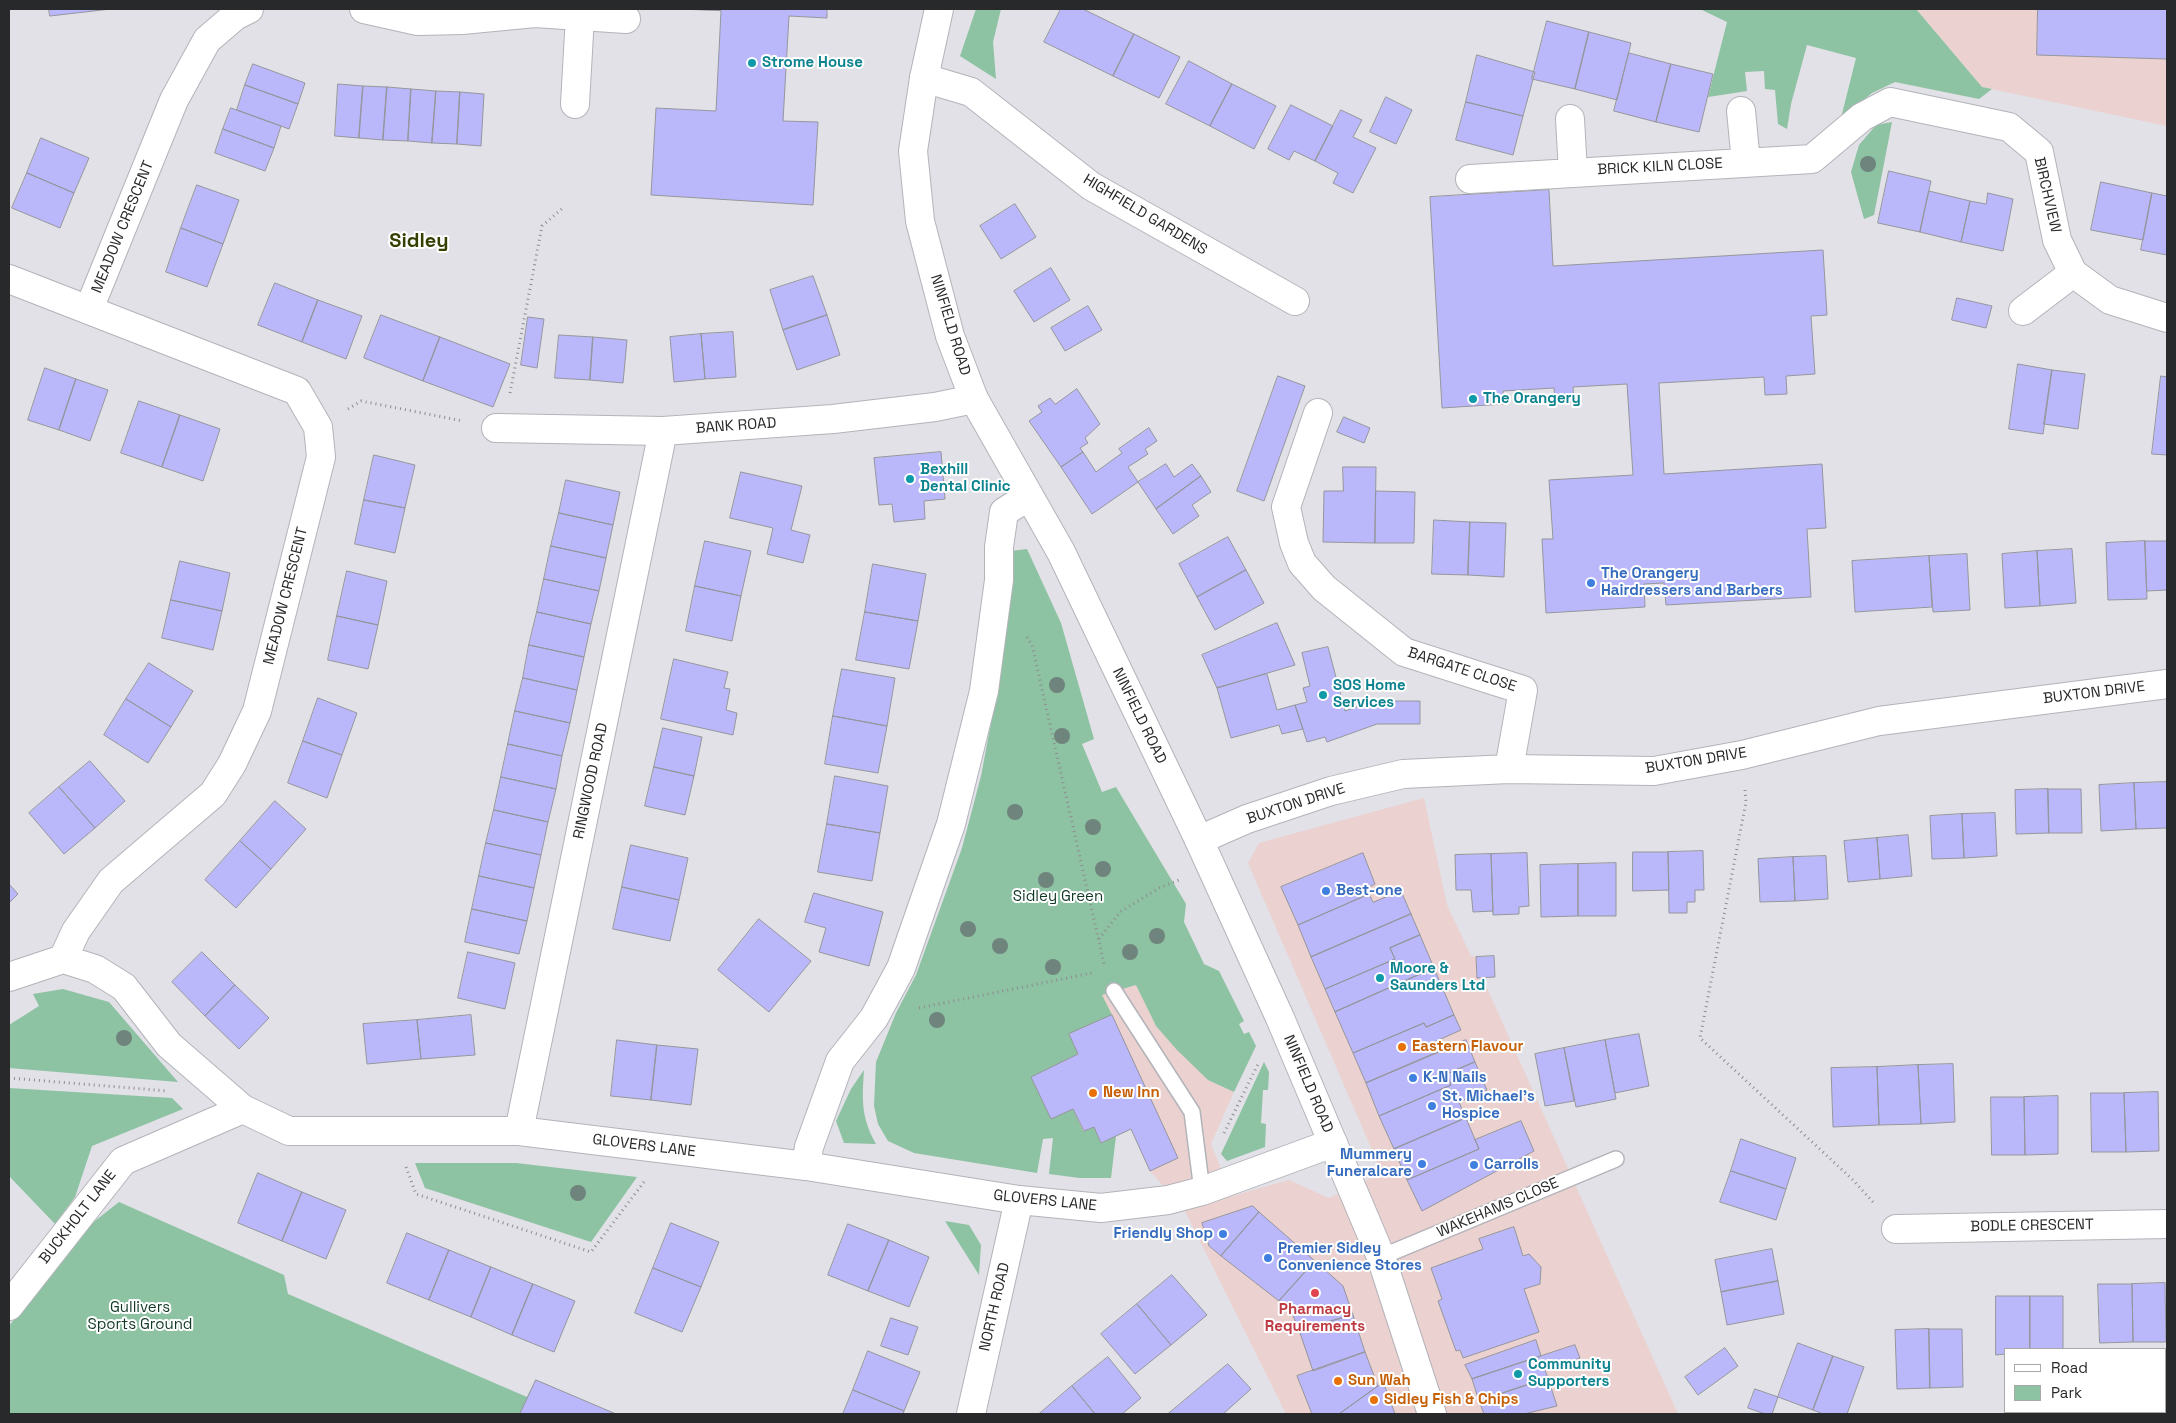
<!DOCTYPE html>
<style>
body{margin:0}
#map{position:relative;width:2176px;height:1423px;overflow:hidden;background:#e1e1e7;font-family:"Space Grotesk",sans-serif}
canvas{display:block}
.frame{position:absolute;inset:0;border:10px solid #28292b;pointer-events:none}
.legend{position:absolute;left:2004px;top:1348px;width:162px;height:65px;box-sizing:border-box;background:#fff;border:1px solid #a9a9aa;margin:0;padding:6px 9px;list-style:none;font-size:15px;color:#28292b}
.legend li{display:flex;align-items:center;gap:10px;height:25px}
.legend b{width:25px;border:1px solid #a9a9aa}
</style>
<div id="map">
<canvas width="2176" height="1423"></canvas>
<div class="frame"></div>
<ul class="legend">
<li><b style="height:6px;background:#fff"></b>Road</li>
<li><b style="height:14px;background:#8dc2a2"></b>Park</li>
</ul>
</div>
<script>
const ctx = document.querySelector('canvas').getContext('2d');
ctx.lineJoin = 'round';
function paint(path, color) {
  ctx.fillStyle = color;
  ctx.fill(path, 'evenodd');
}
function stroke(path, color, width, dash) {
  ctx.strokeStyle = color;
  ctx.lineWidth = width;
  ctx.lineCap = dash ? 'butt' : 'round';
  ctx.setLineDash(dash || []);
  ctx.stroke(path);
}
function drawText(font, color, halo, rows, align = 'center') {
  ctx.font = font + ' "Space Grotesk",sans-serif';
  ctx.lineWidth = 4;
  ctx.setLineDash([]);
  ctx.textBaseline = 'middle';
  ctx.strokeStyle = halo;
  ctx.fillStyle = color;
  for (const [text, x, y, turn = 0] of rows) {
    ctx.save();
    ctx.translate(x, y);
    ctx.rotate((+turn || 0) * Math.PI / 180);
    ctx.textAlign = isNaN(turn) ? turn : align;
    if (halo) ctx.strokeText(text, 0, 0);
    ctx.fillText(text, 0, 0);
    ctx.restore();
  }
}
paint(new Path2D(`
 M1916,9H2167V126L1982,87Z
 M1424,798L1447,905L1471,956L1476,957L1477,977H1482L1678,1414H1286L1184,1209L1150,1171L1132,1129L1101,1143L1093,1127L1084,1131L928,1136L1102,995L1136,985L1156,1026L1208,1080L1234,1092L1211,1144L1232,1196L1289,1180L1329,1198L1382,1173L1248,863L1259,843Z`), '#ebd1cf');
paint(new Path2D(`
 M976,9H1001L993,42L996,79L960,56Z
 M1700,9H1916L1982,87L1992,89L1979,99L1895,82L1872,93L1841,118L1856,58L1807,45L1791,104L1787,129L1778,124L1775,90L1765,89L1764,71L1745,72L1747,91L1708,97L1727,22Z
 M1892,122L1874,215L1864,219L1851,172L1859,145L1876,125Z
 M1027,549L1061,623L1094,739L1082,744L1102,792L1116,787L1186,904L1184,922L1204,964L1219,971L1244,1021L1239,1024L1244,1034L1249,1032L1256,1046L1234,1092L1208,1080L1177,1050L1156,1026L1136,985L1102,995L1112,1015L1069,1034L1078,1054L1031,1077L1051,1119L1073,1109L1083,1131L1094,1127L1101,1143L1116,1136L1111,1178H1080L1049,1174L1053,1138L1043,1139L1037,1173L914,1153L888,1141L878,1124L874,1106L876,1062L896,1013L916,975L962,848L981,776L995,702L1011,551Z
 M63,989L109,1002L178,1082L9,1068V1025L39,1006L33,994Z
 M1264,1062L1269,1072L1268,1090H1263L1261,1123L1266,1124L1265,1147L1227,1161L1221,1154Z
 M864,1070C862,1100 861,1117 876,1144L844,1143L836,1121L851,1089Z
 M9,1088L172,1098L183,1109L92,1146L75,1197L55,1224L9,1176Z
 M415,1163H516L637,1177L591,1242L425,1188Z
 M119,1202L284,1275L288,1294L527,1397L536,1380L616,1414H9V1326L86,1228Z
 M945,1221L969,1225L981,1245L979,1275Z`), '#8dc2a2');
const building = new Path2D(`
 M49,9H111L50,16Z
 M679,9H827V18L789,16L783,121L818,122L813,205L651,195L656,108L716,111L721,11Z
 M1061,9H1083L1134,34L1113,76L1044,42Z
 M2038,9H2167V59L2037,55Z
 M1547,21L1589,32L1575,89L1532,79Z
 M1589,32L1631,43L1617,100L1575,89Z
 M1134,34L1180,57L1159,98L1113,76Z
 M1629,53L1671,64L1656,122L1614,111Z
 M1477,55L1535,72L1523,116L1466,102Z
 M1189,61L1232,84L1210,126L1166,104Z
 M253,64L305,83L298,104L245,85Z
 M1671,64L1713,74L1699,132L1656,122Z
 M338,84L363,86L359,138L335,136Z
 M1232,84L1276,106L1254,149L1210,126Z
 M245,85L298,104L289,129L237,110Z
 M363,86L387,87L383,140L359,138Z
 M387,87L411,89L408,141L383,140Z
 M411,89L436,91L432,143L408,141Z
 M436,91L460,92L457,144L432,143Z
 M460,92L484,94L481,146L457,144Z
 M1386,97L1412,110L1396,144L1370,132Z
 M1466,102L1523,116L1513,155L1456,140Z
 M1291,105L1333,126L1315,161L1294,151L1289,160L1268,149Z
 M231,108L281,126L274,148L223,129Z
 M1341,110L1362,120L1353,137L1376,148L1353,193L1333,183L1338,173L1315,161Z
 M223,129L274,148L265,171L215,153Z
 M41,138L89,158L74,193L27,173Z
 M1889,171L1931,181L1920,232L1878,223Z
 M27,173L74,193L60,228L12,208Z
 M2101,182L2152,193L2143,240L2091,230Z
 M197,185L239,200L223,244L181,228Z
 M1549,190L1553,266L1823,250L1827,315L1811,316L1815,374L1786,376L1787,394L1765,395L1764,377L1659,383L1664,474L1822,464L1826,528L1807,529L1811,597L1666,605L1664,583L1644,584L1645,607L1546,613L1542,539H1553L1549,480L1633,475L1627,384L1573,387L1574,402L1555,403L1554,388L1503,391L1504,404L1442,408L1430,197Z
 M1929,191L1970,201L1961,242L1920,232Z
 M1988,193L2013,199L2003,251L1961,242L1970,201L1986,204Z
 M2152,193L2167,196V255L2141,250Z
 M1015,204L1036,237L1001,259L980,226Z
 M181,228L223,244L207,287L166,272Z
 M1051,268L1070,300L1034,322L1014,291Z
 M813,276L827,315L783,330L770,290Z
 M275,283L318,300L302,342L258,325Z
 M1957,298L1992,306L1986,328L1952,320Z
 M318,300L362,316L346,359L302,342Z
 M1088,306L1102,330L1065,351L1051,328Z
 M381,315L440,337L423,381L364,358Z
 M827,315L840,355L797,370L783,330Z
 M528,317L544,319L537,368L521,365Z
 M733,332L736,377L705,379L701,334Z
 M701,334L705,379L674,382L670,337Z
 M559,335L593,337L590,380L555,378Z
 M440,337L510,364L493,407L423,381Z
 M593,337L627,340L623,383L590,380Z
 M2018,364L2052,370L2043,434L2009,429Z
 M45,368L76,379L59,430L28,420Z
 M2052,370L2085,374L2078,429L2044,424Z
 M1278,376L1305,386L1264,501L1237,491Z
 M2161,376L2167,377V455L2152,454Z
 M76,379L108,390L90,441L59,430Z
 M1077,389L1100,424L1085,438L1088,443L1080,448L1083,452L1061,467L1029,421L1042,412L1038,406L1050,398L1055,404Z
 M139,401L180,415L162,467L121,453Z
 M180,415L220,429L203,481L162,467Z
 M1344,417L1370,428L1364,443L1337,432Z
 M1149,428L1157,441L1145,449L1148,454L1128,467L1138,482L1092,514L1061,467L1083,452L1096,472L1122,453L1119,449Z
 M941,452L945,499L924,501L925,519L894,522L892,504L879,505L874,458Z
 M374,455L415,465L405,508L364,500Z
 M1166,464L1174,477L1192,464L1201,476L1156,509L1138,482Z
 M1343,467H1376L1375,543L1323,542L1324,491H1343Z
 M741,472L802,486L791,530L810,535L803,563L767,554L773,528L730,518Z
 M1201,476L1211,492L1192,505L1199,516L1173,534L1156,509Z
 M566,480L620,492L613,525L559,513Z
 M1376,491L1415,492L1414,543H1375Z
 M364,500L405,508L395,553L355,544Z
 M559,513L613,525L606,558L551,546Z
 M1434,520L1470,522L1468,575L1432,574Z
 M1470,522L1506,523L1504,577L1468,575Z
 M1228,537L1246,570L1197,597L1179,564Z
 M705,541L751,551L741,596L695,586Z
 M2145,541H2167V590L2147,591Z
 M2145,541L2147,599L2108,600L2106,543Z
 M551,546L606,558L599,591L544,579Z
 M2072,549L2076,603L2040,606L2037,551Z
 M2037,551L2040,606L2005,608L2002,554Z
 M1967,554L1970,610L1933,612L1929,556Z
 M1929,556L1932,607L1855,612L1852,561Z
 M180,561L230,573L222,611L171,600Z
 M873,564L926,574L918,621L865,612Z
 M1246,570L1264,603L1215,630L1197,597Z
 M347,571L387,581L378,625L337,616Z
 M544,579L599,591L591,624L537,612Z
 M695,586L741,596L732,641L686,631Z
 M171,600L222,611L213,650L162,638Z
 M537,612L591,624L584,657L529,645Z
 M865,612L918,621L909,669L856,660Z
 M337,616L378,625L368,669L328,660Z
 M1277,623L1295,665L1217,688L1202,655Z
 M529,645L584,657L577,690L523,678Z
 M1328,647L1345,711L1374,701H1420V724H1377L1327,742L1325,737L1307,742L1295,705L1307,702L1303,688L1310,686L1302,653Z
 M674,659L728,672L724,688L730,689L726,710L737,713L733,735L661,719Z
 M149,663L193,691L171,727L126,699Z
 M842,669L895,678L887,726L833,716Z
 M1267,674L1277,710L1295,705L1303,729L1282,734L1279,725L1231,738L1217,688Z
 M523,678L577,690L570,723L515,711Z
 M318,698L357,713L342,755L303,741Z
 M126,699L171,727L148,763L104,735Z
 M515,711L570,723L562,756L508,744Z
 M833,716L887,726L878,773L825,764Z
 M663,728L702,737L694,776L654,767Z
 M303,741L342,755L327,798L288,783Z
 M508,744L562,756L556,789L501,777Z
 M90,761L125,801L95,828L59,787Z
 M654,767L694,776L685,815L645,806Z
 M835,776L888,786L880,833L827,824Z
 M501,777L556,789L548,822L494,810Z
 M2167,782V828L2136,829L2134,783Z
 M2134,783L2136,829L2101,831L2099,785Z
 M59,787L95,828L64,854L29,813Z
 M2048,789L2049,833L2016,834L2015,790Z
 M2048,789H2081L2082,833H2049Z
 M275,801L306,829L271,869L240,841Z
 M494,810L548,822L541,855L486,843Z
 M1995,813L1997,856L1964,858L1962,814Z
 M1962,814L1964,858L1932,859L1930,816Z
 M827,824L880,833L872,881L818,872Z
 M1908,835L1912,876L1880,879L1877,838Z
 M1877,838L1880,879L1848,882L1844,841Z
 M240,841L271,869L236,908L205,880Z
 M486,843L541,855L534,888L479,876Z
 M631,845L688,858L679,900L622,887Z
 M1703,851L1704,890H1695V902H1687V913H1669L1668,852Z
 M1633,852H1668L1669,890L1633,891Z
 M1363,853L1375,884L1367,888L1369,894L1298,925L1281,887Z
 M1527,853L1529,906L1519,907V914L1493,915L1491,854Z
 M1491,854L1493,911L1473,912L1471,890H1456L1455,855Z
 M1826,856L1828,899L1795,901L1793,857Z
 M1793,857L1795,901L1760,902L1758,859Z
 M1616,863V916H1578V864Z
 M1578,864V916L1541,917L1540,865Z
 M479,876L534,888L527,921L472,909Z
 M9,884L18,894L9,903Z
 M622,887L679,900L670,941L613,929Z
 M1401,891L1411,914L1311,957L1298,925L1369,894L1373,902Z
 M814,893L883,912L869,966L819,952L826,928L805,922Z
 M472,909L527,921L519,954L465,942Z
 M1411,914L1420,935L1390,948L1395,959L1325,989L1311,957Z
 M759,919L811,961L769,1012L718,970Z
 M1420,935L1434,968L1335,1012L1325,989L1395,959L1390,948Z
 M202,952L235,985L205,1016L172,982Z
 M468,952L515,963L505,1009L458,998Z
 M1494,956L1495,977L1477,978L1476,957Z
 M1434,968L1454,1015L1426,1027L1424,1023L1353,1053L1335,1012Z
 M235,985L269,1018L239,1049L205,1016Z
 M471,1015L475,1055L421,1059L417,1020Z
 M1112,1015L1178,1158L1150,1171L1131,1129L1101,1143L1094,1127L1084,1131L1073,1109L1051,1119L1031,1077L1078,1054L1069,1034Z
 M1454,1015L1461,1030L1434,1042L1439,1052L1366,1083L1353,1053L1424,1023L1426,1027Z
 M417,1020L421,1059L367,1064L363,1024Z
 M1639,1034L1649,1086L1615,1093L1605,1040Z
 M617,1040L657,1045L651,1100L611,1096Z
 M1466,1040L1475,1062L1447,1074L1451,1085L1379,1116L1366,1083Z
 M1605,1040L1616,1099L1576,1107L1564,1048Z
 M657,1045L698,1049L691,1105L651,1100Z
 M1564,1048L1574,1101L1545,1106L1535,1054Z
 M1475,1062L1487,1090L1459,1102L1466,1118L1394,1149L1379,1116L1451,1085L1447,1074Z
 M1953,1064L1955,1122L1921,1124L1918,1065Z
 M1918,1065L1921,1124L1879,1125L1877,1067Z
 M1877,1067L1879,1125L1833,1127L1831,1068Z
 M2158,1092L2159,1151L2126,1152L2124,1093Z
 M2091,1093H2124L2126,1152H2092Z
 M2058,1096V1154L2025,1155L2024,1097Z
 M1991,1097H2024L2025,1155H1992Z
 M1466,1118L1479,1149L1407,1180L1394,1149Z
 M1521,1121L1534,1151L1422,1211L1407,1180L1479,1149L1475,1140Z
 M1741,1139L1796,1158L1786,1189L1731,1171Z
 M1731,1171L1786,1189L1776,1220L1720,1202Z
 M258,1173L302,1192L282,1241L238,1223Z
 M302,1192L346,1210L326,1259L282,1241Z
 M1253,1206L1259,1212L1221,1256L1209,1246L1202,1223Z
 M1259,1212L1315,1261L1279,1301L1221,1256Z
 M671,1223L719,1242L701,1287L653,1268Z
 M848,1224L889,1240L868,1291L828,1275Z
 M1514,1227L1523,1256L1529,1254L1541,1267L1540,1284L1524,1289L1539,1332L1463,1358L1460,1350L1456,1351L1438,1301L1442,1299L1431,1268L1483,1249L1479,1239Z
 M407,1233L449,1250L429,1300L387,1283Z
 M889,1240L929,1257L909,1307L868,1291Z
 M1772,1249L1778,1281L1721,1292L1715,1260Z
 M449,1250L491,1267L471,1317L429,1300Z
 M1315,1261L1343,1286L1353,1315L1299,1330L1291,1311L1279,1301Z
 M491,1267L533,1284L512,1335L471,1317Z
 M653,1268L701,1287L682,1332L635,1313Z
 M1172,1275L1207,1315L1171,1345L1137,1304Z
 M1778,1281L1784,1314L1727,1325L1721,1292Z
 M2165,1283L2166,1342H2133L2132,1284Z
 M533,1284L575,1301L554,1352L512,1335Z
 M2098,1284H2132L2133,1342L2100,1343Z
 M1996,1296H2030V1349H2005V1354L1996,1355Z
 M2030,1296H2063V1349H2030Z
 M1137,1304L1171,1345L1135,1374L1101,1334Z
 M1353,1315L1365,1352L1313,1371L1299,1330Z
 M891,1318L918,1327L908,1355L881,1346Z
 M1929,1329H1962L1963,1387L1930,1388Z
 M1929,1329L1930,1388L1897,1389L1895,1330Z
 M1536,1340L1541,1356L1472,1379L1465,1365Z
 M1798,1343L1833,1356L1813,1410L1778,1397Z
 M1575,1345L1580,1358L1545,1370L1548,1378L1479,1401L1472,1379Z
 M1725,1348L1738,1366L1698,1395L1685,1377Z
 M868,1351L920,1372L904,1411L853,1390Z
 M1365,1352L1378,1386L1339,1414H1312L1297,1376Z
 M1833,1356L1864,1367L1847,1414H1823L1813,1410Z
 M1108,1357L1141,1398L1122,1414H1095L1072,1386Z
 M1228,1364L1251,1389L1223,1414H1168Z
 M1548,1378L1557,1406L1524,1414H1484L1479,1401Z
 M536,1380L616,1414H520Z
 M1384,1384L1395,1414H1339L1378,1386Z
 M1072,1386L1095,1414H1039Z
 M1755,1389L1778,1397L1772,1414H1765L1748,1408Z
 M853,1390L904,1411L903,1414H843Z`);
paint(building, '#bab8fb');
stroke(building, '#95969c', 1);
const service = new Path2D(`
 M1114,991L1192,1112L1202,1191
 M1381,1257L1616,1159`);
const minor = new Path2D(`
 M364,9L418,21L462,20L535,13L626,19
 M924,78L971,92L1091,186L1295,301
 M575,104L580,16
 M1741,111L1746,162
 M1570,119L1573,172
 M1470,179L1812,159L1862,117L1890,102L2009,127L2039,152L2057,240L2073,273L2110,300L2167,318
 M9,279L297,391L318,427L321,457L257,711L232,764L213,794L111,881L76,931L63,959
 M89,309L174,100L207,40L235,16L249,9
 M2023,311L2073,273
 M1318,413L1286,507L1294,543L1302,563L1324,588L1404,652L1523,690L1509,769
 M496,428L663,431L833,419L935,407L974,399
 M1199,840L1247,819L1331,791L1403,774L1509,769L1654,771L1742,755L1879,721L2167,684
 M9,977L63,959L95,969L124,987L169,1045L243,1109L289,1131H519L806,1166L1019,1200L1101,1208L1168,1200L1202,1191L1333,1143
 M519,1131L663,431
 M806,1166L809,1147L840,1061L874,1018L901,968L951,824L984,691L999,580V547L1004,512L1029,496
 M1896,1229L2167,1224
 M9,1306L123,1161L243,1109
 M971,1414L1019,1200`);
const primary = new Path2D(`
 M939,9L924,78L913,151L920,221L950,336L974,399L1061,552L1199,840L1280,1018L1381,1257L1432,1414`);
stroke(service, '#b3b4ba', 18);
stroke(minor, '#b3b4ba', 30);
stroke(primary, '#b3b4ba', 30);
stroke(new Path2D(`
 M510,393L542,226L564,207
 M348,409L361,401L463,421
 M1027,637L1032,645L1104,964
 M1745,790L1746,802L1700,1038L1852,1179L1873,1202
 M1099,939L1120,912L1159,888L1179,880
 M919,1008L1092,973
 M9,1078L168,1091
 M1224,1133L1259,1062
 M406,1167L416,1194L591,1252L644,1182`), '#8d8d91', 3, [1, 4]);
stroke(service, '#fff', 15);
stroke(minor, '#fff', 28);
stroke(primary, '#fff', 28);
ctx.fillStyle = '#6e847c';
for (const [x, y] of [
 [1868,164],
 [1057,685],
 [1062,736],
 [1015,812],
 [1093,827],
 [1103,869],
 [1046,880],
 [968,929],
 [1157,936],
 [1000,946],
 [1130,952],
 [1053,967],
 [937,1020],
 [124,1038],
 [578,1193]
]) {
  ctx.beginPath();
  ctx.arc(x, y, 8, 0, 2 * Math.PI);
  ctx.fill();
}
for (const [x, y, r, color] of [
 [752,63,5,"#0f9aa8"],
 [1473,399,5,"#0f9aa8"],
 [910,479,5,"#0f9aa8"],
 [1591,583,5,"#3f7fe0"],
 [1323,695,5,"#0f9aa8"],
 [1326,891,5,"#3f7fe0"],
 [1380,978,5,"#0f9aa8"],
 [1402,1047,5,"#e8710a"],
 [1413,1078,5,"#3f7fe0"],
 [1093,1093,5,"#e8710a"],
 [1432,1106,5,"#3f7fe0"],
 [1422,1164,5,"#3f7fe0"],
 [1474,1165,5,"#3f7fe0"],
 [1223,1234,5,"#3f7fe0"],
 [1268,1258,5,"#3f7fe0"],
 [1315,1293,5,"#e0444e"],
 [1518,1374,5,"#0f9aa8"],
 [1338,1381,5,"#e8710a"],
 [1374,1400,5,"#e8710a"]
]) {
  const dot = new Path2D();
  dot.arc(x, y, r, 0, 2 * Math.PI);
  ctx.fillStyle = color;
  ctx.fill(dot);
  stroke(dot, '#fff', 2);
}
drawText('bold 15px', '#0d838f', '#fff', [
 ["Strome House",762,63],
 ["The Orangery",1483,399],
 ["Bexhill",920,470],
 ["Dental Clinic",920,487],
 ["SOS Home",1333,686],
 ["Services",1333,703],
 ["Moore &",1390,969],
 ["Saunders Ltd",1390,986],
 ["Community",1528,1365],
 ["Supporters",1528,1382]
], 'left');
drawText('15px', '#28292b', '#fff', [
 ["BRICK KILN CLOSE",1660,167,-3],
 ["BIRCHVIEW",2047,195,77],
 ["HIGHFIELD GARDENS",1145,215,31],
 ["MEADOW CRESCENT",123,227,-68],
 ["NINFIELD ROAD",950,325,73],
 ["BANK ROAD",736,426,-4],
 ["MEADOW CRESCENT",286,596,-76],
 ["BARGATE CLOSE",1462,670,18],
 ["BUXTON DRIVE",2094,693,-7],
 ["NINFIELD ROAD",1139,716,64],
 ["BUXTON DRIVE",1696,761,-9],
 ["RINGWOOD ROAD",591,781,-78],
 ["BUXTON DRIVE",1296,804,-18],
 ["NINFIELD ROAD",1308,1084,67],
 ["GLOVERS LANE",644,1146,7],
 ["GLOVERS LANE",1045,1201,6],
 ["WAKEHAMS CLOSE",1498,1208,-23],
 ["BUCKHOLT LANE",78,1217,-52],
 ["BODLE CRESCENT",2032,1226,-1],
 ["NORTH ROAD",995,1307,-77]
]);
drawText('bold 15px', '#366cbe', '#fff', [
 ["The Orangery",1601,574],
 ["Hairdressers and Barbers",1601,591],
 ["Best-one",1336,891],
 ["K-N Nails",1423,1078],
 ["St. Michael's",1442,1097],
 ["Hospice",1442,1114],
 ["Mummery",1412,1155,"right"],
 ["Funeralcare",1412,1172,"right"],
 ["Carrolls",1484,1165],
 ["Friendly Shop",1213,1234,"right"],
 ["Premier Sidley",1278,1249],
 ["Convenience Stores",1278,1266]
], 'left');
drawText('15px', '#103824', '#fff', [
 ["Sidley Green",1058,897],
 ["Gullivers",140,1308],
 ["Sports Ground",140,1325]
]);
drawText('bold 15px', '#c56008', '#fff', [
 ["Eastern Flavour",1412,1047],
 ["New Inn",1103,1093],
 ["Sun Wah",1348,1381],
 ["Sidley Fish & Chips",1384,1400]
], 'left');
drawText('bold 15px', '#be3a42', '#fff', [
 ["Pharmacy",1315,1310],
 ["Requirements",1315,1327]
]);
drawText('bold 20px', '#374003', '#fff', [
 ["Sidley",419,242]
]);
</script>
